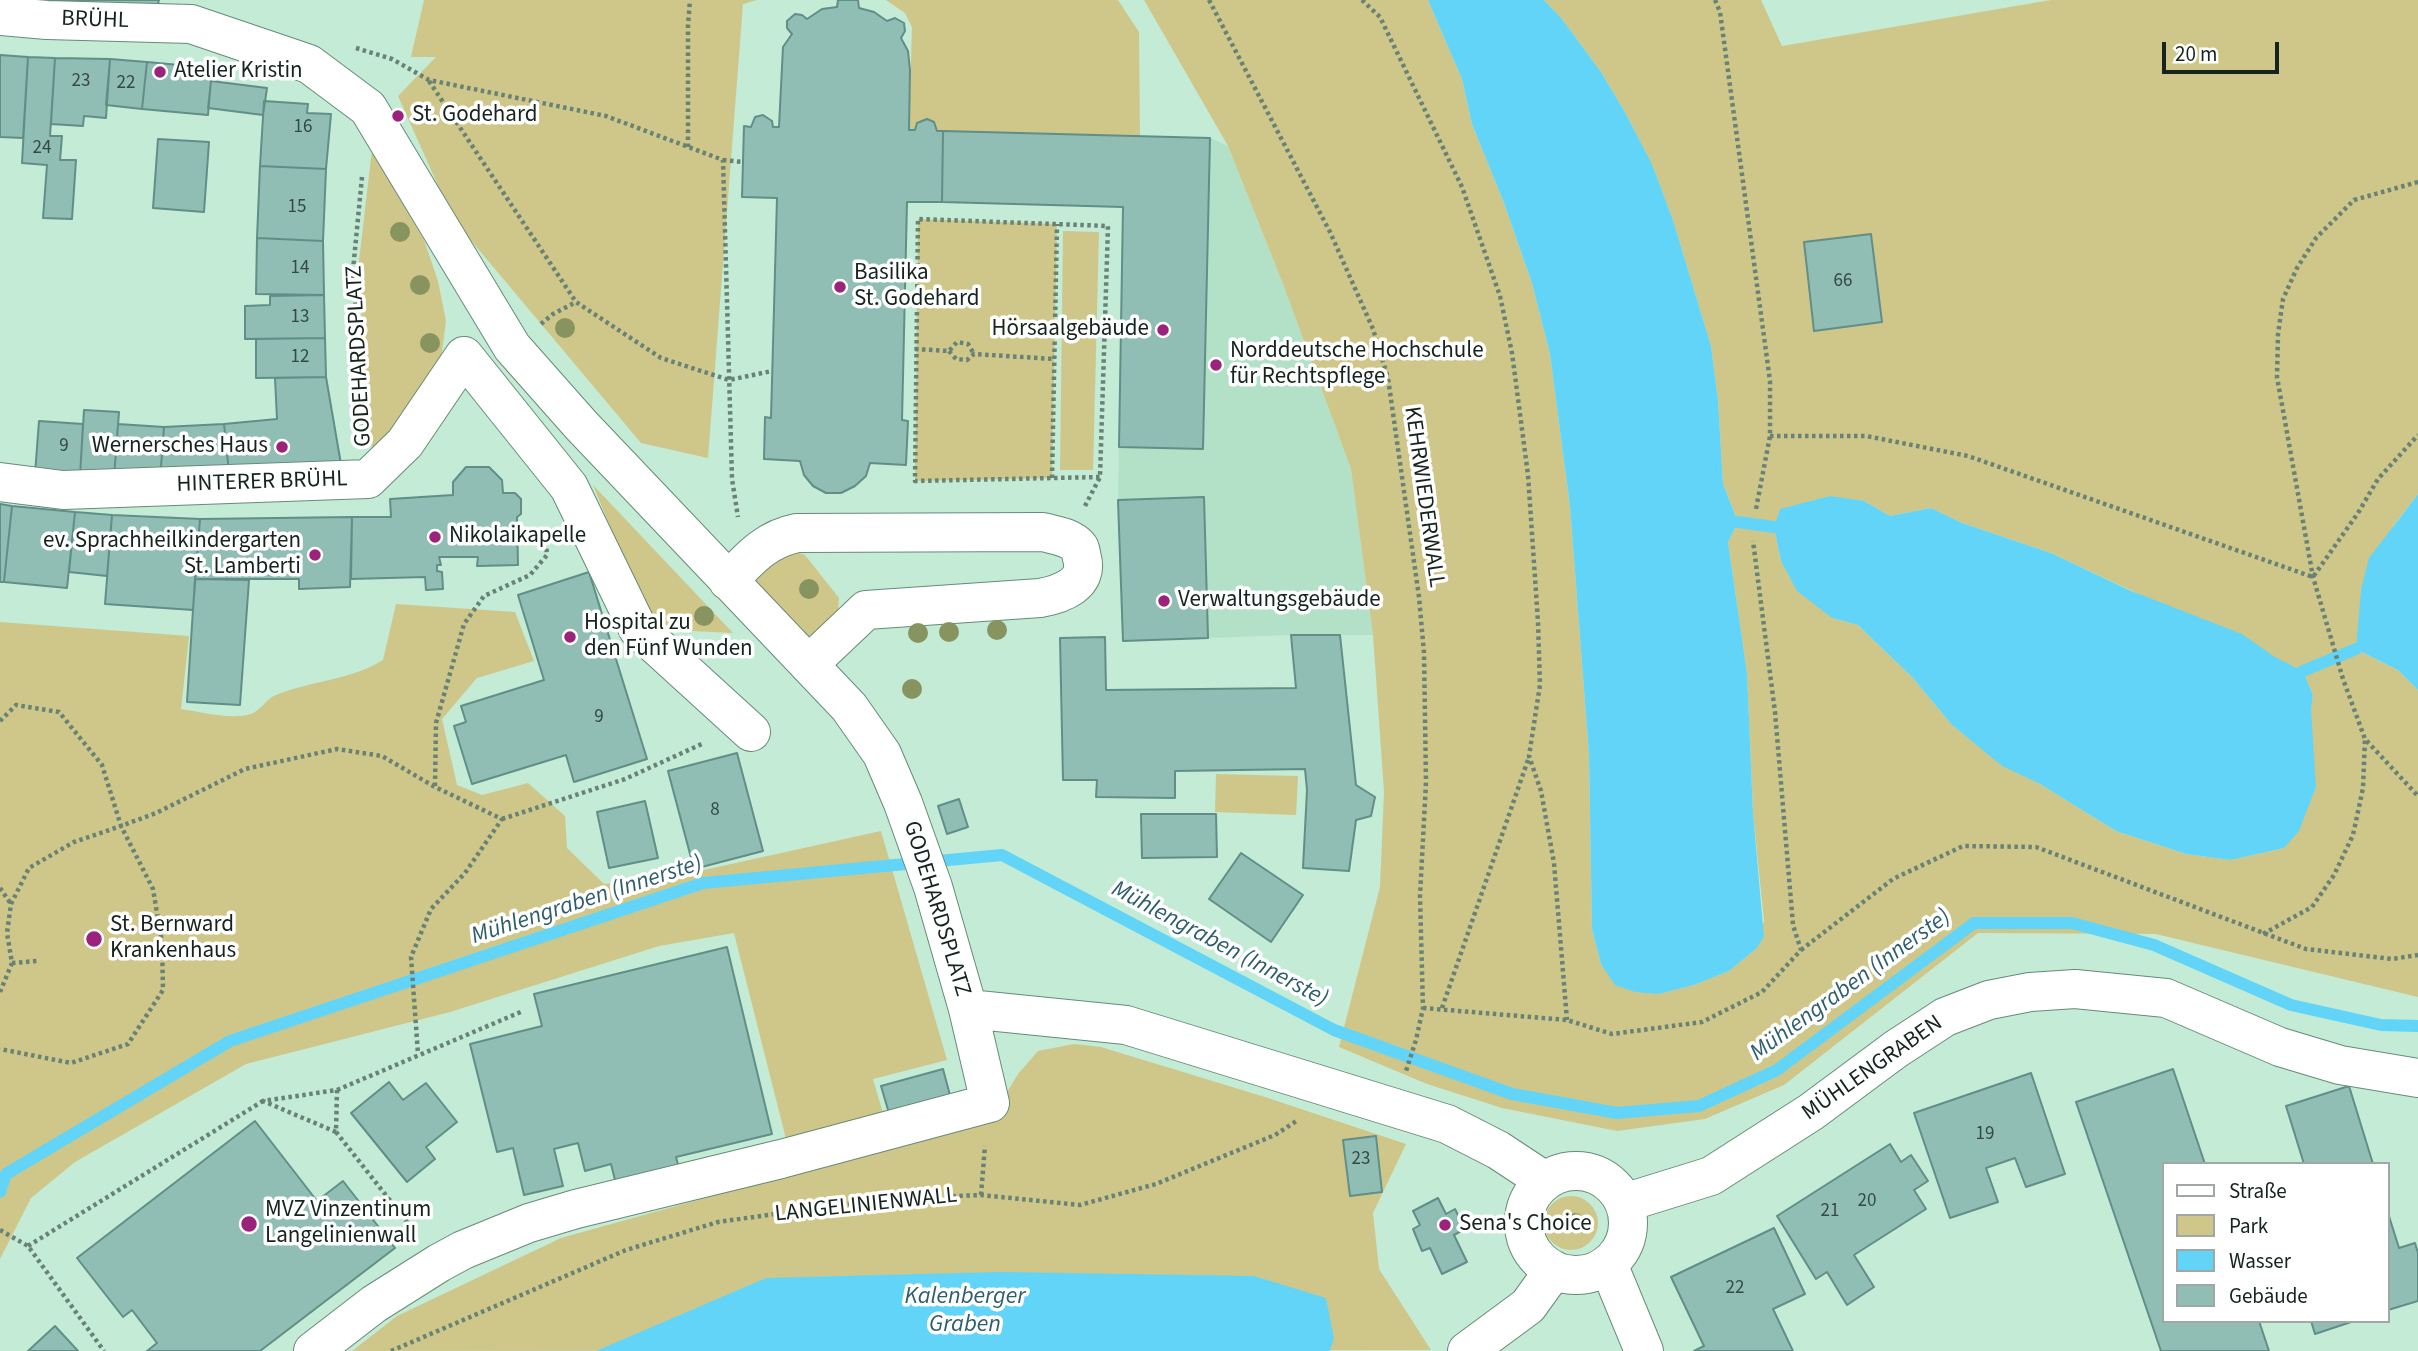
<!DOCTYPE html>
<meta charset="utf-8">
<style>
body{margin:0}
#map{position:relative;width:2418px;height:1351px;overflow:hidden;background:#c3ebd5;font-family:"Source Sans 3",sans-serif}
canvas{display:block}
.legend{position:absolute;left:2162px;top:1162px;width:228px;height:161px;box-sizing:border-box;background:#fff;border:2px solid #a1a7a4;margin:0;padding:9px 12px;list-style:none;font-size:21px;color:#15241c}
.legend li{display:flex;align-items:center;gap:14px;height:35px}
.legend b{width:35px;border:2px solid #a1a7a4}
.scale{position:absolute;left:2162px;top:42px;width:117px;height:32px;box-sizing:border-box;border:4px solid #15241c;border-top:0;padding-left:9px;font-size:21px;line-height:24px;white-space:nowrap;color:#15241c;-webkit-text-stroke:5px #fff;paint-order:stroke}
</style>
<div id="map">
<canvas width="2418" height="1351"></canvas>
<ul class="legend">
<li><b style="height:9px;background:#fff"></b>Straße</li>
<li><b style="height:19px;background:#cfc789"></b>Park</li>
<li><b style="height:19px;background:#62d4f7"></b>Wasser</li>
<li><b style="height:19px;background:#90beb5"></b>Gebäude</li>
</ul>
<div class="scale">20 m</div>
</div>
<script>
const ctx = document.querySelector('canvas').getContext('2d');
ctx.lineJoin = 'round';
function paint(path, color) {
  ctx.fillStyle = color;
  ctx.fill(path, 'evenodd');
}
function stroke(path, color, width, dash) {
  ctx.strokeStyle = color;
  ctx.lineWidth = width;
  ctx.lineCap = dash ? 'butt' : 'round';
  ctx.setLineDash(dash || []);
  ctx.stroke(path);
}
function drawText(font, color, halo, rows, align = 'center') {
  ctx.font = font + ' "Source Sans 3",sans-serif';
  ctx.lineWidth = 7;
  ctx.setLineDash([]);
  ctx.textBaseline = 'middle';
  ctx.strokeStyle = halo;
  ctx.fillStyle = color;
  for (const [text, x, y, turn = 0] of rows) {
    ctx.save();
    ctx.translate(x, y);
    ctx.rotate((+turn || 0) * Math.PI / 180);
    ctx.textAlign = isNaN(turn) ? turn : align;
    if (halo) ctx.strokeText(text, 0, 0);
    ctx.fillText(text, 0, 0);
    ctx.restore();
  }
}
paint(new Path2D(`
 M943,131L1210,138L1228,146L1283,284L1351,469L1373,635H1291L1123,641L1118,500L1123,207Z`), '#b2e1c8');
paint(new Path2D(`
 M424,0H757L743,4L708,458L641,443L453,219L398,96L436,57H411Z
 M886,0H1118L1139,32L1140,136L937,131L934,122L927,119L917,123L915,130H909L912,27L905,13Z
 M1144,0H1428L1462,79L1472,124L1504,203L1532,283L1550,354L1570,506L1589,754L1592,929L1601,964L1659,994L1694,985L1729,971L1756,949L1764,921L1753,813L1747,673L1728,542L1738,522L1723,484L1718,400L1711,346L1673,220L1652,164L1626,114L1601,72L1562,19L1544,0H1761L1782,46L2051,0H2418V494L2393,526L2356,649L2398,670L2418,690V997L2156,934L1978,933L1784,1085L1705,1119L1617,1131L1502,1108L1427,1084L1339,1047L1380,887L1384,792L1373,635L1351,469L1283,284L1228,146ZM1864,501L1890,516L1931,508L1962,523L2051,553L2303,671L2313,695L2284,848L2231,860L2186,854L2116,831L2040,784L2002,765L1952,725L1913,678L1858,625L1832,618L1781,561L1774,527Z
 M372,150L424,240L438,281L446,321L439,374L373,465L358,269Z
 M918,219L1057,224L1052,478L915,481Z
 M1063,231L1099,232L1093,470H1060Z
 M593,485L733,633L652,629Z
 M786,549L805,555L839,598L838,612L815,637H803L753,580Z
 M396,604L515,612L534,661L477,678L442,719L457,785L482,795L528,783L565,816L567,848L604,884L672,877L881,831L947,1060L873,1079L885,1120L786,1139L734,933L659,946L450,1012L246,1064L75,1162L31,1198L0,1259V622L189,636L181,709C202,712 230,720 251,714C260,711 266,699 276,695C310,681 351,680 383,660Z
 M1216,774L1298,776L1296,815L1215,812Z
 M1074,1044L1101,1047L1265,1097L1406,1144L1373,1213L1379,1269L1431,1350L352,1351L397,1316L561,1238L845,1159L988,1124L1018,1074L1038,1051Z
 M1544 1223a27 27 0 1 1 54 0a27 27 0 1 1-54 0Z`), '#cfc789');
paint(new Path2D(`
 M1428,0H1544L1562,19L1601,72L1626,114L1652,164L1673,220L1711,346L1718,400L1723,484L1738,522L1728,542L1747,673L1753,813L1764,937L1756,949L1729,971L1694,985L1659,994L1635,992L1615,985L1601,964L1592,929L1589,754L1570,506L1550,354L1532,283L1504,203L1472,124L1462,79Z
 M2418,494V690L2398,670L2356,649L2361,590L2369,558Z
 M1830,496L1864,501L1890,516L1931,508L1962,523L2051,553L2129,590L2242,634L2275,657L2303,671L2313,695L2311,709L2316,787L2299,831L2284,848L2231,860L2186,854L2116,831L2040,784L2002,766L1952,725L1913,678L1858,625L1832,618L1797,591L1781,561L1774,527L1780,509Z
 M1000,1272L1254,1276L1326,1298L1334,1338L1330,1351H596L766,1278Z`), '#62d4f7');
stroke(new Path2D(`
 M1738,522L1774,527
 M2303,671L2356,649
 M0,1192L6,1174L230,1041L703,883L1002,855L1334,1030L1512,1094L1617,1113L1699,1106L1777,1070L1974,923H2072L2154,945L2291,1005L2381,1025L2418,1026`), '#62d4f7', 12);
const building = new Path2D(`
 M0,0H159L157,7Z
 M838,0H858L859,8L874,12L887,21L895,18L904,23L905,31L901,38L908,51L910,70L909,130H915L917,123L927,119L934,122L937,131H943L942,202H907L902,420L908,421L906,465L870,463L866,476L855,486L841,493H826L813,486L804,475L800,461L764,459L765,417L771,418L777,198L742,197L744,126L751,127L755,117L763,115L772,121L773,127H779L783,47L792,34L787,28V21L795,14L802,15L807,19L822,9L837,7Z
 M0,55L28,57L23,138L0,137Z
 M28,57L55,58L50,136H62L60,160H76L72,219L43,218L47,165L22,163Z
 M55,58L110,59L106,118L84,116L83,126L51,124Z
 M110,59L147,62L142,109L106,105Z
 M147,62L212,68L208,115L142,109Z
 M211,81L267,88L263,115L208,108Z
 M264,101L308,104L307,113L331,114L326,169L260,166Z
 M943,131L1210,138L1203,449L1119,447L1123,207L942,202Z
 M158,139L209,142L204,212L153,208Z
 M260,166L326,169L323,241L257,238Z
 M1871,234L1882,322L1814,331L1804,242Z
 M257,238L323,241L324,295L256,294Z
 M324,295L325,338L245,339V306L270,305V296Z
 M325,338L326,377L256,378V339Z
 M326,377L342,470L230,482L224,424L277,419L275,378Z
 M84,410L119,412L114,477L80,476Z
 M39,421L83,424L80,476L35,474Z
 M118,424L164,427L160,480L114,477Z
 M224,424L230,482L160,480L164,427Z
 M466,467H489L502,480L503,493H515L521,499V514L517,517L518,565L477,566L478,557H439L441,565H437V571L442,572L443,589L426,590L425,577L351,579L352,517H391L390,499L453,495V482Z
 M1204,497L1208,638L1123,641L1118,500Z
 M0,504L12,506L4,582H0Z
 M12,506L75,512L67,588L4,582Z
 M75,512L112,515L107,576L69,572Z
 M112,515L200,519L193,610L105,604Z
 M352,517L350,587L299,589V579H195L200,519Z
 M589,572L647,759L574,782L566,755L472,784L454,726L466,722L461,706L544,680L518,595Z
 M195,579L249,580L240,705L187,702Z
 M1291,635H1340L1356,785L1375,797L1371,816L1356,820L1349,871L1303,868L1307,790L1305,769L1175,771V798L1096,797L1097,780H1063L1060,638L1105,637L1106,690L1296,688Z
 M737,753L763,851L694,869L668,771Z
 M959,799L968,827L947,834L938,806Z
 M645,801L658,858L609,868L597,812Z
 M1141,814H1216L1217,857L1142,858Z
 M1241,853L1303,895L1271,942L1209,899Z
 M727,947L772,1134L676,1157L679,1168L616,1184L611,1164L585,1171L578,1143L554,1149L563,1186L524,1195L513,1148L497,1152L470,1044L542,1026L534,994Z
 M943,1069L952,1103L891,1120L881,1086Z
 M2173,1069L2205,1164H2164V1321H2259L2269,1351H2161L2076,1102Z
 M2031,1073L2065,1174L2026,1187L2015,1158L1986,1168L1998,1202L1950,1218L1914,1113Z
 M389,1082L403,1100L426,1083L457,1122L426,1147L435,1159L407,1182L351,1113Z
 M2349,1086L2373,1164H2304L2286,1106Z
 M255,1121L317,1201L343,1181L395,1248L260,1351H147L157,1343L132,1310L123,1317L77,1258Z
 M1376,1136L1382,1192L1350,1196L1343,1140Z
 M1890,1144L1901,1162L1911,1155L1928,1181L1914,1190L1926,1209L1854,1255L1874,1287L1847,1305L1827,1272L1816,1279L1777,1216Z
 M1438,1198L1446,1214L1455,1209L1465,1229L1454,1235L1467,1262L1442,1274L1430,1248L1422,1251L1413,1229L1420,1225L1413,1211Z
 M2388,1213L2399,1248L2415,1243L2418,1253V1301L2388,1310Z
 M1774,1228L1805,1294L1773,1309L1793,1351H1694L1704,1346L1671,1277Z
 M2311,1321H2354L2315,1334Z
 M55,1326L78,1351H28Z`);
paint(building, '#90beb5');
stroke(building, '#618e86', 2);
const minor = new Path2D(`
 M0,16L47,20L191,24L309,64L368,108L512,347L581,425L849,707L882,754L903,803L933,887L968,1009L990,1103L781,1159L576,1209L529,1223L463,1250L439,1263L374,1304L313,1351
 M464,356L569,487L638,629L751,732
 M0,482L63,490L368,479L405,443L464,356
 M728,581C749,559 766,539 797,533L1043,532C1054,535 1071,537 1079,547C1081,549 1081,555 1082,558C1089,584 1062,594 1040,598L866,610L809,664
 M968,1009L1126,1025L1447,1124L1498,1150L1545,1181
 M1524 1223a52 52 0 1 1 104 0a52 52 0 1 1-104 0Z
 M1624,1203L1711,1176L1811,1112L1896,1049L1945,1017L1989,1000L2030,992L2075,989L2166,998L2280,1047L2340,1065L2418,1078
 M1608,1264L1644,1351
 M1467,1351L1528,1306L1554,1270`);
stroke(minor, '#678b78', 40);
stroke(new Path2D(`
 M1209,0L1330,232L1373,329L1388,378L1419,597L1424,653L1426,782L1420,896L1423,1008L1416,1040L1406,1071
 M1362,0L1380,17L1462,187L1500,296L1512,353L1528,475L1538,622L1540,685L1529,756L1541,791L1554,863L1567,1020
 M1715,0L1720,12L1770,381V436L1756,509
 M356,48L392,59L429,80L606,116L723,160L732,479L738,517
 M429,81L576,302L661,358L729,380L772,371
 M688,147V26L690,0
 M723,160L743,162
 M362,177L353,270L364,426
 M2418,182L2354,200L2316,238L2297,268L2283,299L2278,334L2277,377L2313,577L2343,679L2365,739L2418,796
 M541,324L553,314L576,302
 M915,349L949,351L957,342L968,344L974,354
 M949,351L956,359L967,360L974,354L1054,359
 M1770,436H1866L1968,456L2313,577L2358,513L2378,479L2418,435
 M1052,478L1057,224
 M1085,506L1100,477L1108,226L918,219L915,481L1100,477
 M0,721L16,705L59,712L102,765L121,826L156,813L245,769L337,749L382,756L435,787L502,819L465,873L431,909L411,957L418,1054
 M435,786L436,723L464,624L484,596L530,575L547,555L545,533
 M502,819L625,779L704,743
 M0,888L11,904
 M2263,934L2312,907L2334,875L2353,835L2363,788L2365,739
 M1801,950L1893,879L1963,846L2036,847L2306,949L2392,959L2418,955
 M12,963L37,961
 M0,992L12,963L7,933L11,904L29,868L74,842L121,826L153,889L162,943L163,990L128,1044L71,1063L0,1049
 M1423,1008L1567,1020L1612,1034L1702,1022L1762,992L1801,950L1793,925L1775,712L1753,541
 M1442,1008L1529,757
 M337,1090L523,1011
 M336,1132L263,1101L337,1090L336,1132L415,1232
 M981,1195L985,1146
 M0,1230L28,1246L104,1351
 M28,1246L263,1101
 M391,1351L626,1250L718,1222L882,1199L981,1195L1080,1205L1156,1184L1275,1135L1298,1120`), '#688375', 4.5, [3.5, 3.5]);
stroke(minor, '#fff', 38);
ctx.fillStyle = '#879460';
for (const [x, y] of [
 [452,113],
 [400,232],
 [420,285],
 [565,328],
 [430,343],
 [809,589],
 [704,616],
 [997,630],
 [949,632],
 [918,633],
 [912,689],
 [1575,1223]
]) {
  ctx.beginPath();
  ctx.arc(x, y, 10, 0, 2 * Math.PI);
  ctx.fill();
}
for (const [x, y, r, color] of [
 [160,72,7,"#9c237c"],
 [398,116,7,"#9c237c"],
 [840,287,7,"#9c237c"],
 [1163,330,7,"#9c237c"],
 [1216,365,7,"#9c237c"],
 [282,447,7,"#9c237c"],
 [435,537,7,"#9c237c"],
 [315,555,7,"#9c237c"],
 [1164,601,7,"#9c237c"],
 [570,637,7,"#9c237c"],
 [94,939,9,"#9c237c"],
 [249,1224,9,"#9c237c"],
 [1445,1225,7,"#9c237c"]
]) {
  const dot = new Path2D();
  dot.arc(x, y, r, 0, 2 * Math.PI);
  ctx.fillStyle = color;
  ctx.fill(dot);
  stroke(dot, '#fff', 2.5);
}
drawText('19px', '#344a42', null, [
 ["23",81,82],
 ["22",126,84],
 ["16",303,128],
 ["24",42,149],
 ["15",297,208],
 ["14",300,269],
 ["66",1843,282],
 ["13",300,318],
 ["12",300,358],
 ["9",64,447],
 ["9",599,718],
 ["8",715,811],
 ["19",1985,1135],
 ["23",1361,1160],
 ["20",1867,1202],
 ["21",1830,1212],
 ["22",1735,1289]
]);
drawText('23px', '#15241c', '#fff', [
 ["BRÜHL",95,21,2],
 ["GODEHARDSPLATZ",360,356,-93],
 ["HINTERER BRÜHL",262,483,-2],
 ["KEHRWIEDERWALL",1423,497,82],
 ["GODEHARDSPLATZ",936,909,73],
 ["MÜHLENGRABEN",1873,1069,-35],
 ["LANGELINIENWALL",866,1206,-6]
]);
drawText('23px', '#15241c', '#fff', [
 ["Atelier Kristin",174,72],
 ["St. Godehard",412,116],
 ["Basilika",854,274],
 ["St. Godehard",854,300],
 ["Hörsaalgebäude",1149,330,"right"],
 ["Norddeutsche Hochschule",1230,352],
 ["für Rechtspflege",1230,378],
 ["Wernersches Haus",268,447,"right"],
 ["Nikolaikapelle",449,537],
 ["ev. Sprachheilkindergarten",301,542,"right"],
 ["St. Lamberti",301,568,"right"],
 ["Verwaltungsgebäude",1178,601],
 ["Hospital zu",584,624],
 ["den Fünf Wunden",584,650],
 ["St. Bernward",110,926],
 ["Krankenhaus",110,952],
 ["MVZ Vinzentinum",265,1211],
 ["Langelinienwall",265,1237],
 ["Sena's Choice",1459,1225]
], 'left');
drawText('italic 24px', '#2e5e6d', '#fff', [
 ["Mühlengraben (Innerste)",587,901,-18],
 ["Mühlengraben (Innerste)",1219,945,28],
 ["Mühlengraben (Innerste)",1851,986,-36],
 ["Kalenberger",965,1298],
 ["Graben",965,1326]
]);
</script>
